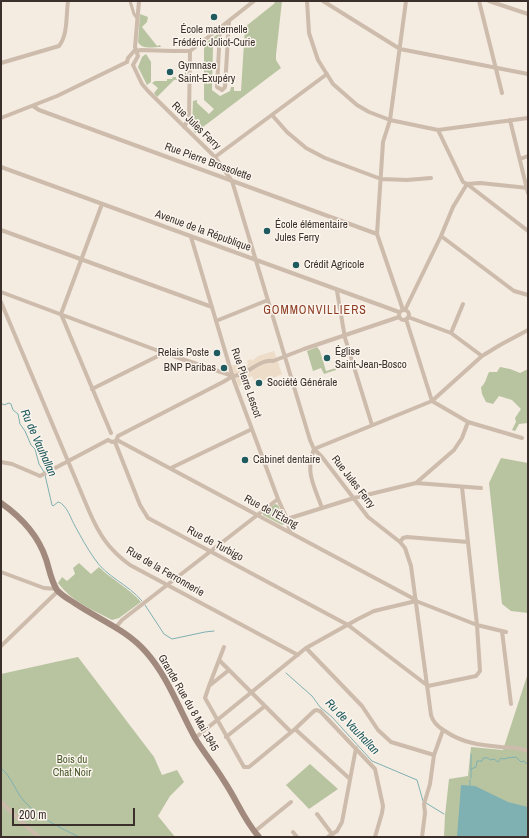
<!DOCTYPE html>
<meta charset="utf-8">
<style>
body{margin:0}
#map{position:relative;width:529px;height:838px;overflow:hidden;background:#f4ebe1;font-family:"Archivo Narrow",sans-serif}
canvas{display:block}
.frame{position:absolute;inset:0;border:2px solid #3b302b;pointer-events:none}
.scale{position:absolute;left:12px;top:808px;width:123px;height:18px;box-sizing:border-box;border:2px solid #3b302b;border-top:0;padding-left:5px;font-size:12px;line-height:14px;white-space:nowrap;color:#3b302b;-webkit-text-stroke:3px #fbf5ee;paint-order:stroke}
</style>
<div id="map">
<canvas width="529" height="838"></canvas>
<div class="frame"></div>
<div class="scale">200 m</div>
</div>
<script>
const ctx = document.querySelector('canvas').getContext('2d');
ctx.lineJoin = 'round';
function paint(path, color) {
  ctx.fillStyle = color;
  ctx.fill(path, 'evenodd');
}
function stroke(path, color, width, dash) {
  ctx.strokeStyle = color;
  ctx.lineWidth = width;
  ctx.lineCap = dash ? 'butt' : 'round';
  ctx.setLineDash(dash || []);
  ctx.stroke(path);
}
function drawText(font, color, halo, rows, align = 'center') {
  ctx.font = font + ' "Archivo Narrow",sans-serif';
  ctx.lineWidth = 3;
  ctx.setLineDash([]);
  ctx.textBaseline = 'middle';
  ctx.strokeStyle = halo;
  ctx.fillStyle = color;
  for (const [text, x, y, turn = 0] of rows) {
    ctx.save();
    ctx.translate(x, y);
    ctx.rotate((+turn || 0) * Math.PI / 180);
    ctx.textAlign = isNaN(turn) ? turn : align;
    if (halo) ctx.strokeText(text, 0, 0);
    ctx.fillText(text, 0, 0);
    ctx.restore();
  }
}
paint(new Path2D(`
 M273,1H282L276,55V60L281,68L195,133L192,127L193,101L197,100V103L209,114L214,109L204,100V44L218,34L217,42L213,46L212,90L220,96L230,91L231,87H234V91H241L245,27L275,3Z
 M140,14L148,17L147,22L142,27L157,46L160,45L161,47C153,47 142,50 138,42Z
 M146,54L151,62V82L147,85L138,67L142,57Z
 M185,63H186V82C182,84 179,79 174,80L157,97L154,93L158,88L152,83L155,81H167V79H172L173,77H176V79H185Z
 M317,347L320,351L326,371L336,368V370L324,374L321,368L313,371L307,351Z
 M500,367L510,369L520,373L528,369V423L519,424L515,431L512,430L516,422L515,418L521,409L512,400L499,396L493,404L486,402L482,394L481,387C486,383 486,378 489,372H497Z
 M501,458L528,463V613L511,611L502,604L489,483Z
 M275,504L278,505L285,523L283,525L280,524L263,515V513Z
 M79,563L91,574L99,567C112,580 129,588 141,602L119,618L112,620C93,610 71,601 58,583L62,577L67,581L75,574L73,568Z
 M78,657L154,757L162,775L177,770L184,782L170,796L158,816L175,837H1V674Z
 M528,673V837H444L445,815L449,779L468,776L471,747L503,750Z
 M310,764L338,789L309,809L286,785Z`), '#b8c4a0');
paint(new Path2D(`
 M274,351L282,374L274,378L272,376L256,384L252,376L248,378V381L241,384L239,387L231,366L241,363L242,367L248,365L247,361L251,359L252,361L258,356Z`), '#ecdcc8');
paint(new Path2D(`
 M461,785L475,786L508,802L528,807V837H457Z`), '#7fb0b2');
stroke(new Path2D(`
 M1,403L4,405L9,403L11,404L13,410L18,414L20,424L25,431L31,445L35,449L39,464L44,472
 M45,475L52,505L53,506L58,502C61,503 61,503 63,505C69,511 71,519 75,526C81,537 87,548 94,558C106,577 128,584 142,601
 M145,605L164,634L172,639L205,632L214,631
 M286,673L312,696L320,707L332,717L372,761L417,780L423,801
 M1,768C12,777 15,791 24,801C39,818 59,827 79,837
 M471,769V754
 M471,778V769L476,767L477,761H482L483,758H488L490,760L494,759L498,762L501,758L504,759L507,758L516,757L521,762L524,761L528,765
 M470,780V785
 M426,803L444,814`), '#7fb0b2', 1);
stroke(new Path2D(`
 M130,1L134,14L137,18`), '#cdbbac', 3);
stroke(new Path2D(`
 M307,1L309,33L318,60L333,84L357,105L369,112L390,120L438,130L528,118
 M323,1L400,49L528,74
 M479,1L502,93
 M489,1L528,14
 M220,29L217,87L222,90L225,87L229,21
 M136,51L141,50L173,51H190L207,38L254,1
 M127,62L128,58L135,50
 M1,63L59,46C68,35 66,15 68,1
 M133,65L142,84L148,91L215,157L232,181L310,440L314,449L322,457L368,517L400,542L405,548L411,566L431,715C433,723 438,727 445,731C462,743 480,745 501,747C510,747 519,748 528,751
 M133,65L138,56L135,47L139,1
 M33,106L39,110L377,234
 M272,115L287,132L306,148L325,158L381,179L407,180L431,178
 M1,118L57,96L127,62
 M510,120L528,193
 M184,127L189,118L190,51
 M438,130L463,182L467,184L528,231
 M215,157L327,74
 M520,159L528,156
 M1,167L399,312
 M102,204L61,314L111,433
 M1,230L212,307
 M441,236L514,291L528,295
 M191,237L234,381L278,499L287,519L290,532
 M337,291L345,338L372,425
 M1,292L164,353L233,376C247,376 258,359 273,361L304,349L399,317
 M1,302L89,511C99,534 108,549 130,565L298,655
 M403,310L377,234L383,142L390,120L406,1
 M405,310L441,236L453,207L467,184L480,183L528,188
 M399 315a5 5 0 1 1 10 0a5 5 0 1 1-10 0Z
 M408,317L451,333L482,356
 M406,319L432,401L468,422L522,438
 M216,321L268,300
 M451,333L463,304
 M92,389L164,353
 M108,440L112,442L116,441L118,436L223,382L233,376
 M117,440L416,600
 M115,442L140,505L148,518L348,625L428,686L476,676L480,671L477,625L462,487
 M314,449L432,401L482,356L500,345L528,330
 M314,449C305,473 314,485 322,508
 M1,462L12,464L40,476L108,440
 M171,468L252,429
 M416,483L481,488
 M287,519L354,498L416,483L454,450L462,438L468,422
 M400,542L403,538L407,537L468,542
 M1,572L44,588L57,589
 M116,627L122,620L278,499
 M502,631L511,704
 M1,646L58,591
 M306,648L362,706L378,730L391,742L434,755
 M219,660L291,732
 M229,670L209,686L205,698L244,767H249L295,729L314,711L316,710L320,711L375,769L383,806L382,813L375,837
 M209,686L224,647
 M295,729L350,779
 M226,737L265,706
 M195,738L306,648L358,619L374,611L416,601L477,625L506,632
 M1,802L27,827L39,837
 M317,814L332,834
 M254,832L291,802
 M293,832L297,837
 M328,837L337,831L342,822L356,748
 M422,837L425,813L424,804L430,784L434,755L443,730`), '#cdbbac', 4);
stroke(new Path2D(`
 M1,503C21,517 38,535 46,559C49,568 51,581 57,590C62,596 70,600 76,604C100,620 127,630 146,652C168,677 179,709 195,738C204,753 215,766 224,781C237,800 243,819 259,837`), '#a18a7d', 6);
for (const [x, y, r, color] of [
 [214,17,4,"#1f5a5e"],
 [170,72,4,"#1f5a5e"],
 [267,231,4,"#1f5a5e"],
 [296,265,4,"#1f5a5e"],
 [217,353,4,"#1f5a5e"],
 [327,358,4,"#1f5a5e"],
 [224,368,4,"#1f5a5e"],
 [259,383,4,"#1f5a5e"],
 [245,460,4,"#1f5a5e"]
]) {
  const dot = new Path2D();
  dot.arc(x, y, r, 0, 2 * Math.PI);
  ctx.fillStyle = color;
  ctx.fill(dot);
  stroke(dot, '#fbf5ee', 1.5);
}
drawText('11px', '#3b302b', '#fbf5ee', [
 ["École maternelle",214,30,"center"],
 ["Frédéric Joliot-Curie",214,43,"center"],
 ["Gymnase",178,66],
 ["Saint-Exupéry",178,79],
 ["École élémentaire",275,225],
 ["Jules Ferry",275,238],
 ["Crédit Agricole",304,265],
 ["Église",335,352],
 ["Saint-Jean-Bosco",335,365],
 ["Relais Poste",209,353,"right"],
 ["BNP Paribas",216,368,"right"],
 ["Société Générale",267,383],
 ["Cabinet dentaire",253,460]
], 'left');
drawText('11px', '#3b302b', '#fbf5ee', [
 ["Rue Jules Ferry",196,126,44],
 ["Rue Pierre Brossolette",208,162,20],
 ["Avenue de la République",203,231,20],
 ["Rue Pierre Lescot",246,383,71],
 ["Rue Jules Ferry",353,482,52],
 ["Rue de l'Étang",271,512,28],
 ["Rue de Turbigo",215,544,28],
 ["Rue de la Ferronnerie",165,572,30],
 ["Grande Rue du 8 Mai 1945",188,703,60]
]);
drawText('11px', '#4a5a2e', '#fbf5ee', [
 ["Bois du",72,760],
 ["Chat Noir",72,773]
]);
ctx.letterSpacing = '1px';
drawText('12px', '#8c3b22', '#fbf5ee', [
 ["GOMMONVILLIERS",315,311]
]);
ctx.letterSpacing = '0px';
drawText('italic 12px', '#1f5a5e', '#fbf5ee', [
 ["Ru de Vauhallan",38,443,66],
 ["Ru de Vauhallan",352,727,46]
]);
</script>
